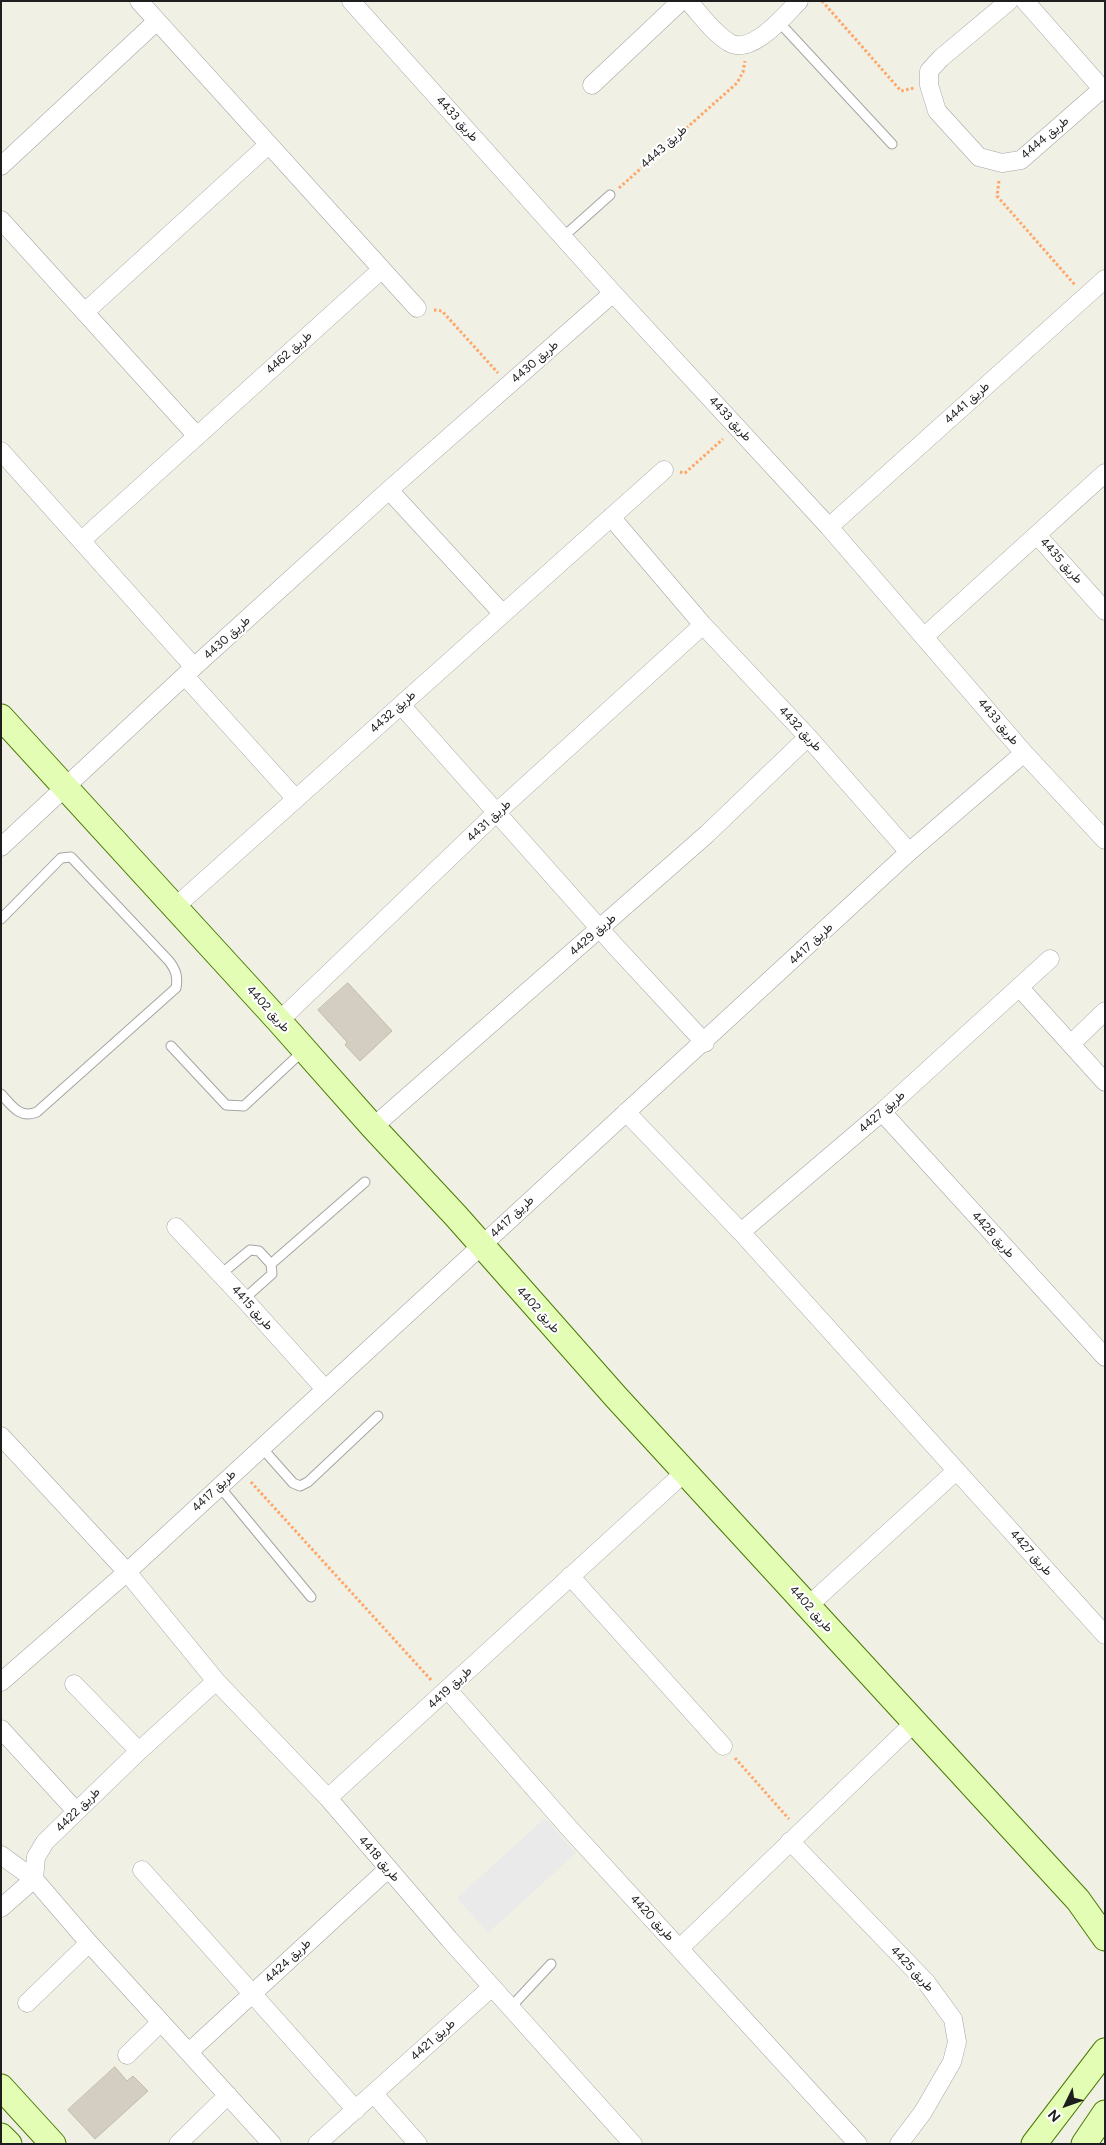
<!DOCTYPE html>
<meta charset="utf-8">
<style>
body{margin:0}
#map{position:relative;width:1106px;height:2145px;overflow:hidden;background:#f0f0e4;font-family:Figtree,sans-serif}
canvas{display:block}
.frame{position:absolute;inset:0;border:2px solid #1e1e1e;pointer-events:none}
.north{position:absolute;left:1041px;top:2080px;width:50px;height:50px;-webkit-text-stroke:4px #fff;paint-order:stroke;rotate:228deg;font-size:14px;font-weight:700;line-height:20px;text-align:center;color:#1e1e1e}
.north::after{content:'';display:block;margin:auto;width:18px;height:22px;background:#1e1e1e;clip-path:polygon(50% 0,100% 100%,50% 72%,0 100%)}
</style>
<div id="map">
<canvas width="1106" height="2145"></canvas>
<div class="frame"></div>
<div class="north">N</div>
</div>
<script>
const ctx = document.querySelector('canvas').getContext('2d');
ctx.lineJoin = 'round';
function paint(path, color) {
  ctx.fillStyle = color;
  ctx.fill(path, 'evenodd');
}
function stroke(path, color, width, dash) {
  ctx.strokeStyle = color;
  ctx.lineWidth = width;
  ctx.lineCap = dash ? 'butt' : 'round';
  ctx.setLineDash(dash || []);
  ctx.stroke(path);
}
function drawText(font, color, halo, rows, align = 'center') {
  ctx.font = font + ' Figtree,Vazirmatn,sans-serif';
  ctx.lineWidth = 4.5;
  ctx.setLineDash([]);
  ctx.textBaseline = 'middle';
  ctx.strokeStyle = halo;
  ctx.fillStyle = color;
  for (const [text, x, y, turn = 0] of rows) {
    ctx.save();
    ctx.translate(x, y);
    ctx.rotate((+turn || 0) * Math.PI / 180);
    ctx.textAlign = isNaN(turn) ? turn : align;
    if (halo) ctx.strokeText(text, 0, 0);
    ctx.fillText(text, 0, 0);
    ctx.restore();
  }
}
paint(new Path2D(`
 M545,1818L576,1853L488,1933L457,1898Z`), '#eaeaea');
const building = new Path2D(`
 M348,983L392,1031L360,1061L345,1045L347,1042L318,1010Z
 M115,2067L127,2081L133,2076L148,2091L95,2139L68,2110Z`);
paint(building, '#d3cec1');
stroke(building, '#c2bba5', 1);
const lane = new Path2D(`
 M778,21L892,144
 M563,237L610,195
 M1,919L61,858L71,857L169,961C176,970 178,977 176,988L37,1112C20,1119 12,1106 1,1094
 M171,1046L226,1105L244,1106L304,1050
 M271,1264L365,1182
 M221,1274L250,1250L259,1251L271,1264L272,1274L244,1299
 M262,1448L293,1483L300,1486L308,1482L378,1416
 M219,1486L311,1597
 M510,2008L551,1964`);
const street = new Path2D(`
 M139,1L417,308
 M351,1L613,293L829,527L1024,753L1105,840
 M688,1C701,15 714,34 730,43C752,55 784,16 799,1
 M1009,1L941,58L929,71V85L937,111L979,157L1002,163L1021,160L1102,89
 M1025,1L1105,92
 M592,85L681,1
 M1,166L157,21
 M1,220L197,436
 M85,312L268,145
 M1,451L194,667
 M389,490L502,613
 M611,517L703,625L808,737L909,852
 M829,527L1105,279
 M1037,535L1105,611
 M82,540L381,270
 M925,636L1105,473
 M185,676L296,799
 M401,705L616,947L705,1043
 M1,847L194,667L389,490L613,293
 M175,907L664,470
 M1019,987L1105,1082
 M279,1021L497,812L703,625
 M1071,1044L1105,1011
 M626,1112L741,1232L1105,1635
 M882,1112L1105,1357
 M373,1127L707,834L808,737
 M176,1227L244,1299L325,1389
 M741,1232L882,1112L1050,959
 M1,1436L127,1572L216,1681L328,1798L449,1939L633,2144
 M570,1576L723,1746
 M808,1606L956,1471
 M216,1681L139,1751L45,1842L36,1857L34,1879L89,1943L272,2144
 M1,1682L127,1572L909,852L1024,753
 M74,1684L139,1751
 M448,1690L569,1828L858,2144
 M1,1729L76,1811
 M328,1798L685,1472
 M790,1841L926,1982L953,2019L957,2042L952,2062L923,2112L899,2144
 M1,1855L34,1879L1,1908
 M142,1870L356,2110
 M680,1948L914,1723
 M27,2003L89,1943
 M189,2052L388,1869
 M127,2055L161,2022
 M374,2094L418,2144
 M178,2144L228,2095
 M317,2144L492,1987`);
const secondary = new Path2D(`
 M1,717L279,1021L373,1127L456,1216L616,1397L1078,1900L1105,1938
 M1,2087L53,2144
 M1,2136L9,2144
 M1034,2144L1105,2051
 M1084,2144L1105,2113`);
stroke(lane, '#a5a5a5', 11);
stroke(street, '#a5a5a5', 19);
stroke(secondary, '#487b00', 27);
stroke(new Path2D(`
 M822,1L901,91L914,88
 M999,181L997,196L1075,285
 M619,188L737,83L743,72L745,61
 M434,310L442,311L498,373
 M680,472L685,473L723,439
 M251,1482L432,1681
 M735,1758L789,1819`), '#ffa566', 3, [2.5, 2.5]);
stroke(lane, '#fff', 9);
stroke(street, '#fff', 18);
stroke(secondary, '#e3fdb5', 25);
drawText('12px', '#1e1e1e', '#fff', [
 ["طريق 4433",457,119,48],
 ["طريق 4444",1045,138,-40],
 ["طريق 4443",664,147,-42],
 ["طريق 4462",289,353,-42],
 ["طريق 4430",535,362,-41],
 ["طريق 4441",967,403,-42],
 ["طريق 4433",730,419,47],
 ["طريق 4435",1061,561,48],
 ["طريق 4430",227,638,-42],
 ["طريق 4432",393,712,-42],
 ["طريق 4433",998,722,50],
 ["طريق 4432",800,729,47],
 ["طريق 4431",489,821,-43],
 ["طريق 4429",593,935,-41],
 ["طريق 4417",811,944,-43],
 ["طريق 4402",268,1009,48],
 ["طريق 4427",882,1112,-41],
 ["طريق 4417",512,1217,-43],
 ["طريق 4428",993,1235,48],
 ["طريق 4415",252,1308,48],
 ["طريق 4402",538,1310,48],
 ["طريق 4417",214,1491,-43],
 ["طريق 4427",1031,1553,48],
 ["طريق 4402",811,1609,48],
 ["طريق 4419",450,1688,-43],
 ["طريق 4422",78,1810,-45],
 ["طريق 4418",379,1859,49],
 ["طريق 4420",652,1918,47],
 ["طريق 4424",288,1961,-43],
 ["طريق 4425",912,1969,47],
 ["طريق 4421",433,2040,-42]
]);
</script>
